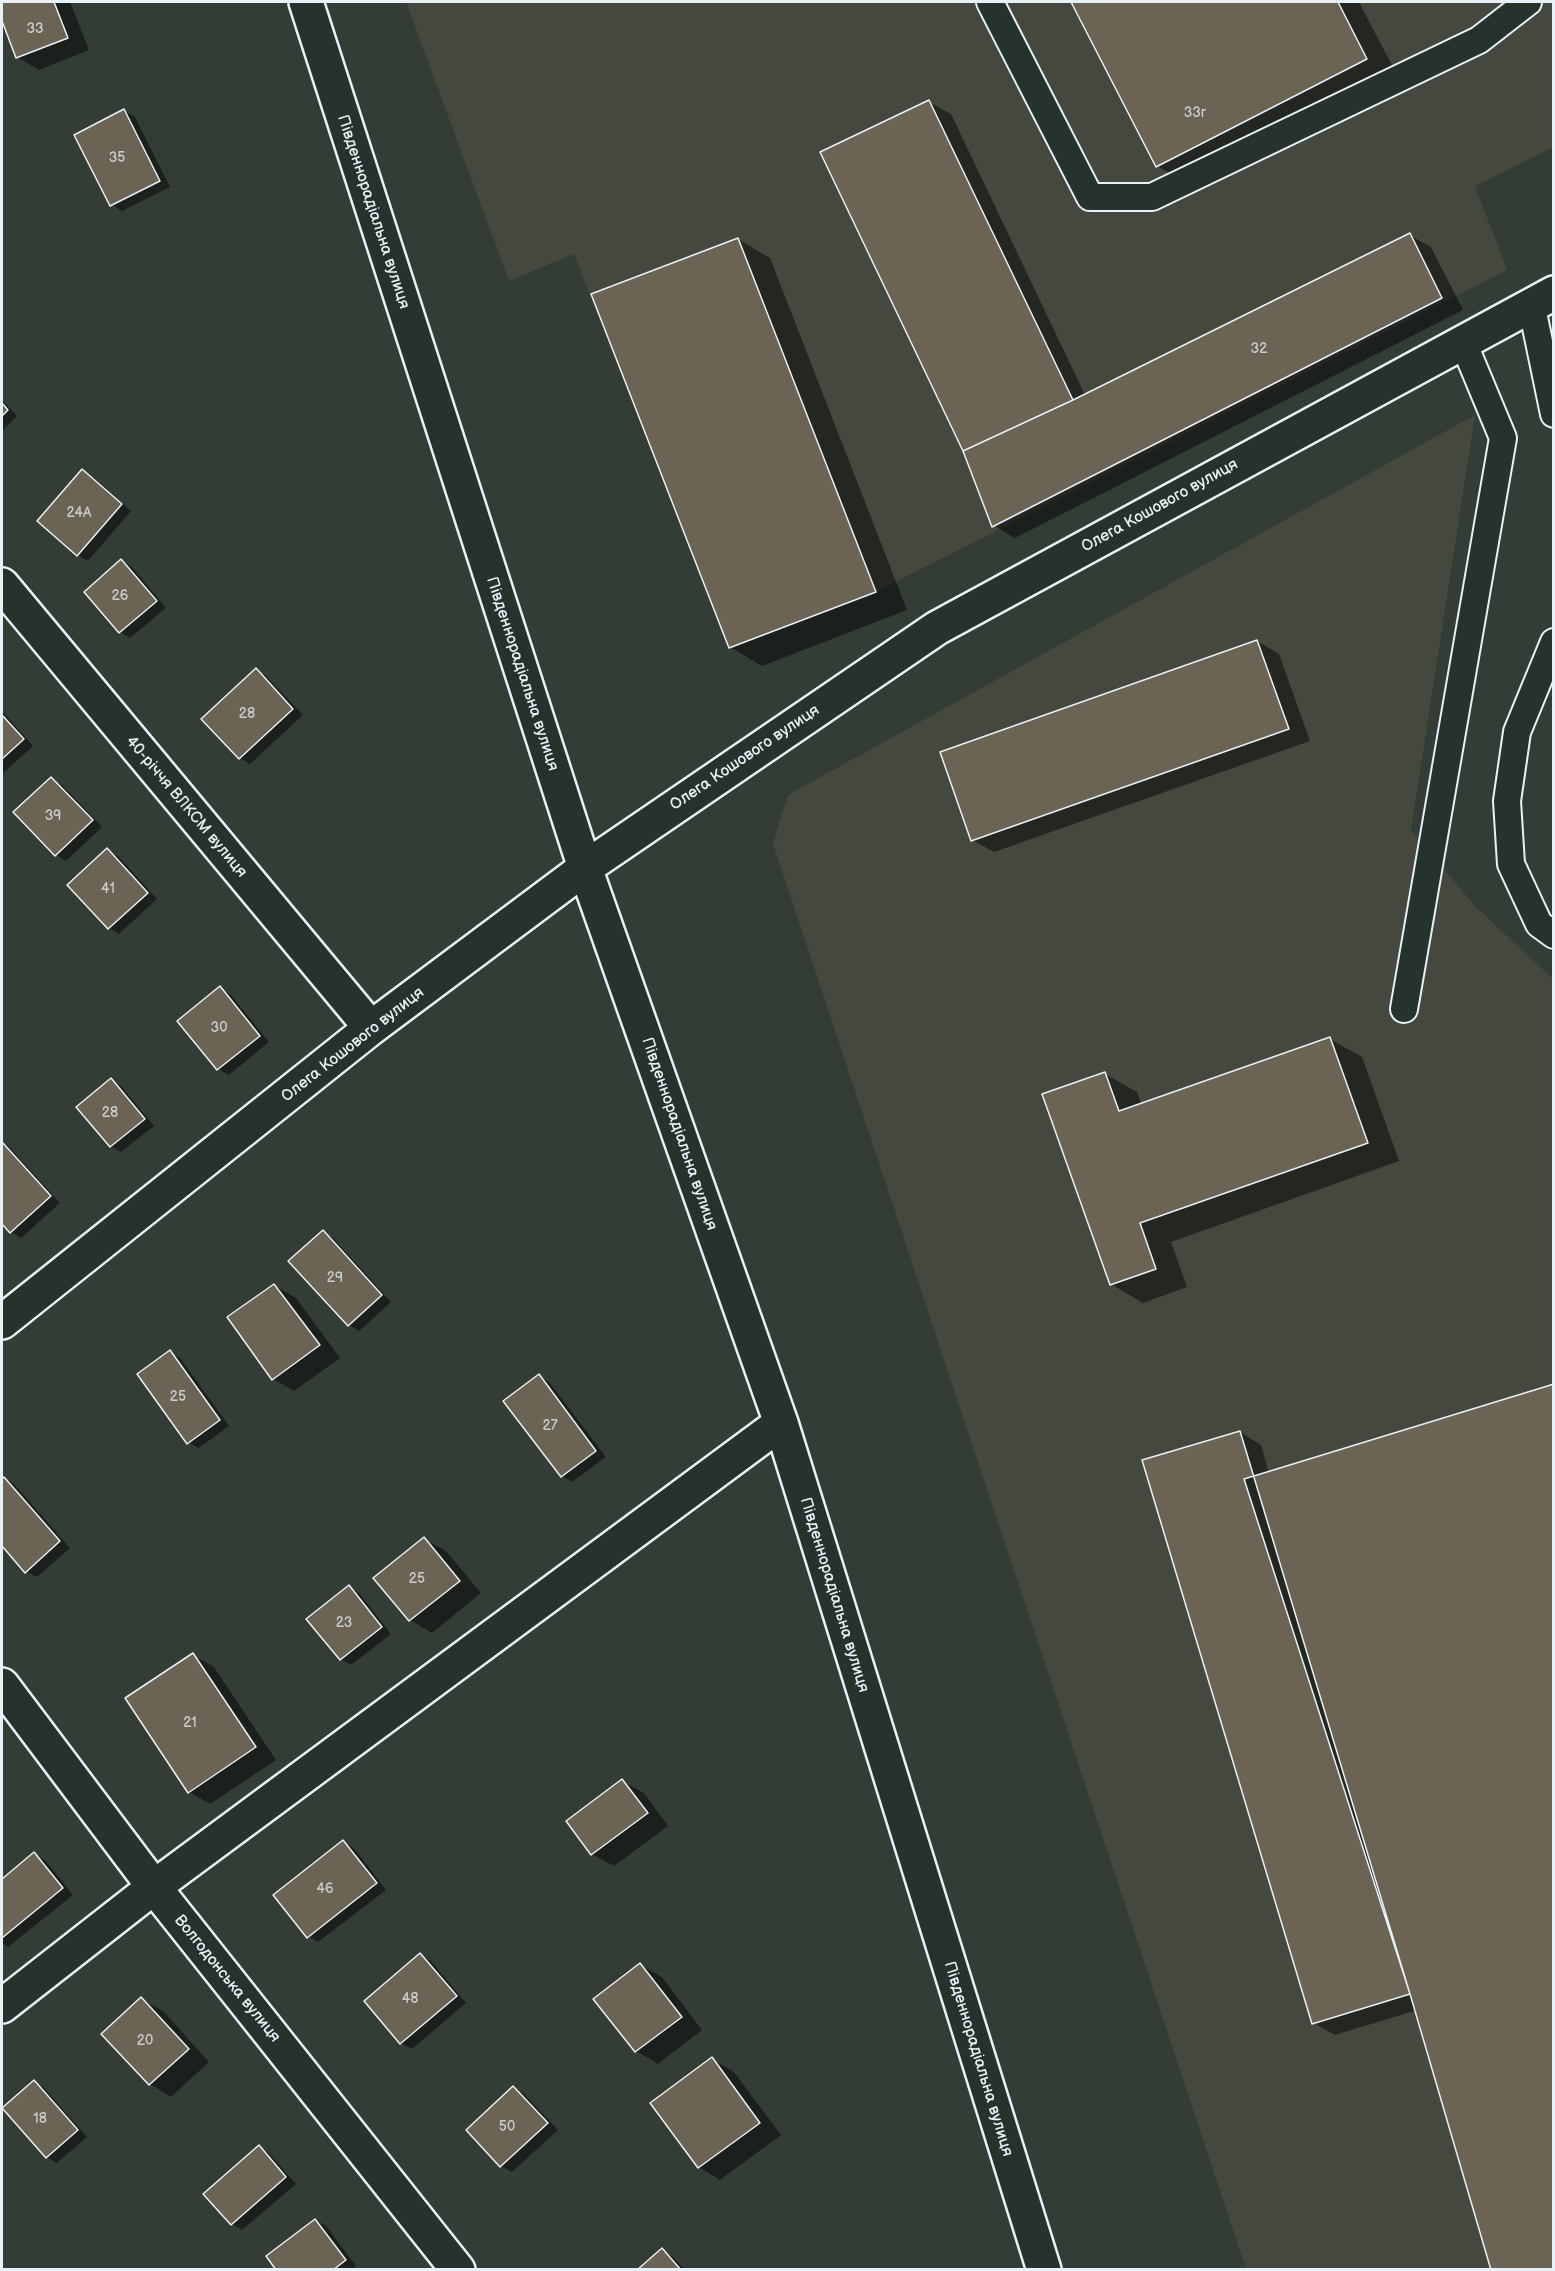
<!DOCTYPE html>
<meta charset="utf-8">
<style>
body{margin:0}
#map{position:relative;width:1555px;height:2271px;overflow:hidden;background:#343d35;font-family:"Balsamiq Sans",sans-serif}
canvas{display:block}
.frame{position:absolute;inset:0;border:3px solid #e8f1f8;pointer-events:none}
</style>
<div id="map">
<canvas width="1555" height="2271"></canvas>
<div class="frame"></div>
</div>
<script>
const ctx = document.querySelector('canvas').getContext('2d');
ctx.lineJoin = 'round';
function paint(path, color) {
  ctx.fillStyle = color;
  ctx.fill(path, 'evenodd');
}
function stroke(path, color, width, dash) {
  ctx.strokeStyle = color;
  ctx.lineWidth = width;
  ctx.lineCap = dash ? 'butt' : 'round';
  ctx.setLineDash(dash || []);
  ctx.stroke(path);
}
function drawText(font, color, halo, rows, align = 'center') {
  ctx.font = font + ' "Balsamiq Sans",sans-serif';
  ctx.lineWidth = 4.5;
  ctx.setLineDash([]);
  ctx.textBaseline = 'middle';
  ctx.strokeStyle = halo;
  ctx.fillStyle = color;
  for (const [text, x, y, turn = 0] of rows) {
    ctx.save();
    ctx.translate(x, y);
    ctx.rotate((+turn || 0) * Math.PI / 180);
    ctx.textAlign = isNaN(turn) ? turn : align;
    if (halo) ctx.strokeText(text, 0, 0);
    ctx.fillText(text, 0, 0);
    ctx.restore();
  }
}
paint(new Path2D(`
 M406,2H1553V147L1475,186L1507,270L876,592L729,648L574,254L509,281Z
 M1475,415L1411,830L1475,906L1553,979V2269H1246L773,844L788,795Z`), '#44483e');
paint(new Path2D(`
 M2,2H70L89,50L39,70L17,57L2,16Z
 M1072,2H1359L1398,77L1189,185L1157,166Z
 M929,102L951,114L1085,395L1409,235L1431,247L1463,310L1015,538L993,525Z
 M124,111L135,117L170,187L122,211L112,205Z
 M738,239L770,258L907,610L762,666L730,647Z
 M2,400L17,416L2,431Z
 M82,471L93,477L131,511L88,561L78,555Z
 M122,561L132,567L166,608L130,638L120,632L86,592Z
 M1257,641L1279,654L1310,741L994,852L972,840Z
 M256,670L266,676L303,715L250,764L240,758Z
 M2,711L33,746L2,774Z
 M51,779L62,785L102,827L66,861L56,855Z
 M107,850L118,856L157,899L119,934L109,928L69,885Z
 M220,988L230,994L269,1042L229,1075L218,1069Z
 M1330,1039L1362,1057L1399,1161L1171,1242L1187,1287L1143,1303L1111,1284L1105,1074L1137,1092L1142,1105Z
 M111,1080L121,1086L154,1126L121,1152L110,1146Z
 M2,1142L8,1146L60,1203L21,1238L11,1232L2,1222Z
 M323,1232L333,1238L391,1302L359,1331L349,1325Z
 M274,1285L296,1298L340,1358L294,1391L273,1379Z
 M170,1352L180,1358L229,1426L199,1448L188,1442Z
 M539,1376L549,1382L606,1457L572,1482L562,1476Z
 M1240,1432L1261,1445L1417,2010L1335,2035L1314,2023Z
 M4,1478L14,1484L70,1548L37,1577L26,1571L2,1543V1481Z
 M424,1539L446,1551L481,1593L432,1633L410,1620L375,1579Z
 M349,1587L359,1593L391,1634L351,1665L340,1659Z
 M193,1655L214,1667L276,1760L210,1804L189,1792Z
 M622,1781L644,1793L668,1826L614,1866L592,1854Z
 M343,1842L354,1848L386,1890L318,1942L308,1936Z
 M34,1854L45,1860L73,1895L8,1947L2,1943V1881Z
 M421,1955L431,1961L466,2003L412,2049L401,2043L366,2002Z
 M640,1965L662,1977L702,2030L658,2064L636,2051L595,1999Z
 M141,1999L163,2011L209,2062L171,2097L150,2084Z
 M712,2059L734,2072L781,2135L720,2180L699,2167Z
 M34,2082L44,2088L87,2137L57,2163L47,2157Z
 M514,2088L524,2094L558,2130L512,2172L501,2166L468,2130Z
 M259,2147L269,2153L296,2184L242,2230L232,2224Z
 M315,2220L326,2226L356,2266L351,2270H278Z
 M662,2250L672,2256L685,2270H640Z`), '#0007');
const building = new Path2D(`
 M2,2H54L68,38L16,58L2,21Z
 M1071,2H1338L1367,59L1156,167Z
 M929,100L1073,400L963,451L820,152Z
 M124,109L160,181L110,206L74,135Z
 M1410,233L1442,298L992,527L963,451L1073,400Z
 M738,238L876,592L729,648L591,294Z
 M2,403L8,410L2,416Z
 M82,469L122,504L77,556L37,521Z
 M121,559L157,601L119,633L84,592Z
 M1257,640L1289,729L971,841L940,752Z
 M256,668L293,709L239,759L201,719Z
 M2,715L24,739L2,759Z
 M51,777L93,820L55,856L13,812Z
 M107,848L148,893L108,929L67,885Z
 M220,986L260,1036L217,1070L177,1021Z
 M1330,1037L1368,1143L1140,1223L1156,1269L1110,1285L1042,1094L1105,1072L1119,1111Z
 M111,1078L145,1119L110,1147L76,1107Z
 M2,1142L51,1196L10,1233L2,1224Z
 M323,1230L382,1295L348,1326L288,1261Z
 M274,1284L320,1345L272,1380L227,1317Z
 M170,1350L220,1420L187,1444L137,1374Z
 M539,1374L596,1451L561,1477L503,1401Z
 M1554,1384V2270H1491L1410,1994L1244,1479Z
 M1240,1431L1410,1994L1312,2024L1142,1460Z
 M4,1477L60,1541L25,1573L2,1546V1479Z
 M424,1537L460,1581L409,1621L373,1578Z
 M349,1585L382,1627L340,1660L306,1619Z
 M193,1653L256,1747L188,1793L125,1698Z
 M622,1779L648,1813L591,1855L566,1821Z
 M343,1840L377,1883L307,1938L273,1895Z
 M34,1852L63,1888L2,1938V1879Z
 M420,1953L457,1996L400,2044L364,2001Z
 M640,1963L682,2017L635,2052L593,1999Z
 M141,1997L189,2049L149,2085L101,2034Z
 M712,2057L760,2123L698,2168L650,2103Z
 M34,2080L78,2130L46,2158L2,2108Z
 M513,2086L548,2123L500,2167L466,2130Z
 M259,2145L286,2177L231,2225L203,2194Z
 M315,2219L346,2260L333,2270H276L266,2256Z
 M662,2248L681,2270H637Z`);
paint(building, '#6b6354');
stroke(building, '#e8f1f8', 1.5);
const lane = new Path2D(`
 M990,2L1090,197H1152L1479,40L1528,2
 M1531,303L1554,414
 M1554,642L1517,732L1507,801L1511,864L1539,924L1554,935
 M1404,1009L1503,438L1463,342`);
const street = new Path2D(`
 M306,2L585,868L781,1423L1044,2270
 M2,585L371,1028
 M2,1322L371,1028L585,868L937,628L1554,293
 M2,1685L154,1887L458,2270
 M2,2006L154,1887L781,1423`);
stroke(lane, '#e8f1f8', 30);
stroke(street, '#e8f1f8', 38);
stroke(lane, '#26332d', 26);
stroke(street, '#26332d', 33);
drawText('14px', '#c9cecf', null, [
 ["33",35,29],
 ["33г",1195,113],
 ["35",117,158],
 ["32",1259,349],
 ["24А",79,513],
 ["26",120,596],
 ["28",247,714],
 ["39",53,816],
 ["41",108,889],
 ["30",219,1028],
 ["28",110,1113],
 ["29",335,1278],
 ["25",178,1397],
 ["27",550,1426],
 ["25",417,1579],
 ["23",344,1623],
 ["21",190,1723],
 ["46",325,1889],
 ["48",410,1999],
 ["20",145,2041],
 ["18",40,2119],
 ["50",507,2127]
]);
drawText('16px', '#e8f1f8', '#26332d', [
 ["Південнорадіальна вулиця",373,212,72],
 ["Олега Кошового вулиця",1160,506,-29],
 ["Південнорадіальна вулиця",522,674,72],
 ["Олега Кошового вулиця",745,758,-34],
 ["40-річчя ВЛКСМ вулиця",186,807,50],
 ["Олега Кошового вулиця",353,1045,-38],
 ["Південнорадіальна вулиця",679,1134,71],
 ["Південнорадіальна вулиця",834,1595,73],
 ["Волгодонська вулиця",227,1979,51],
 ["Південнорадіальна вулиця",978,2059,73]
]);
</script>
